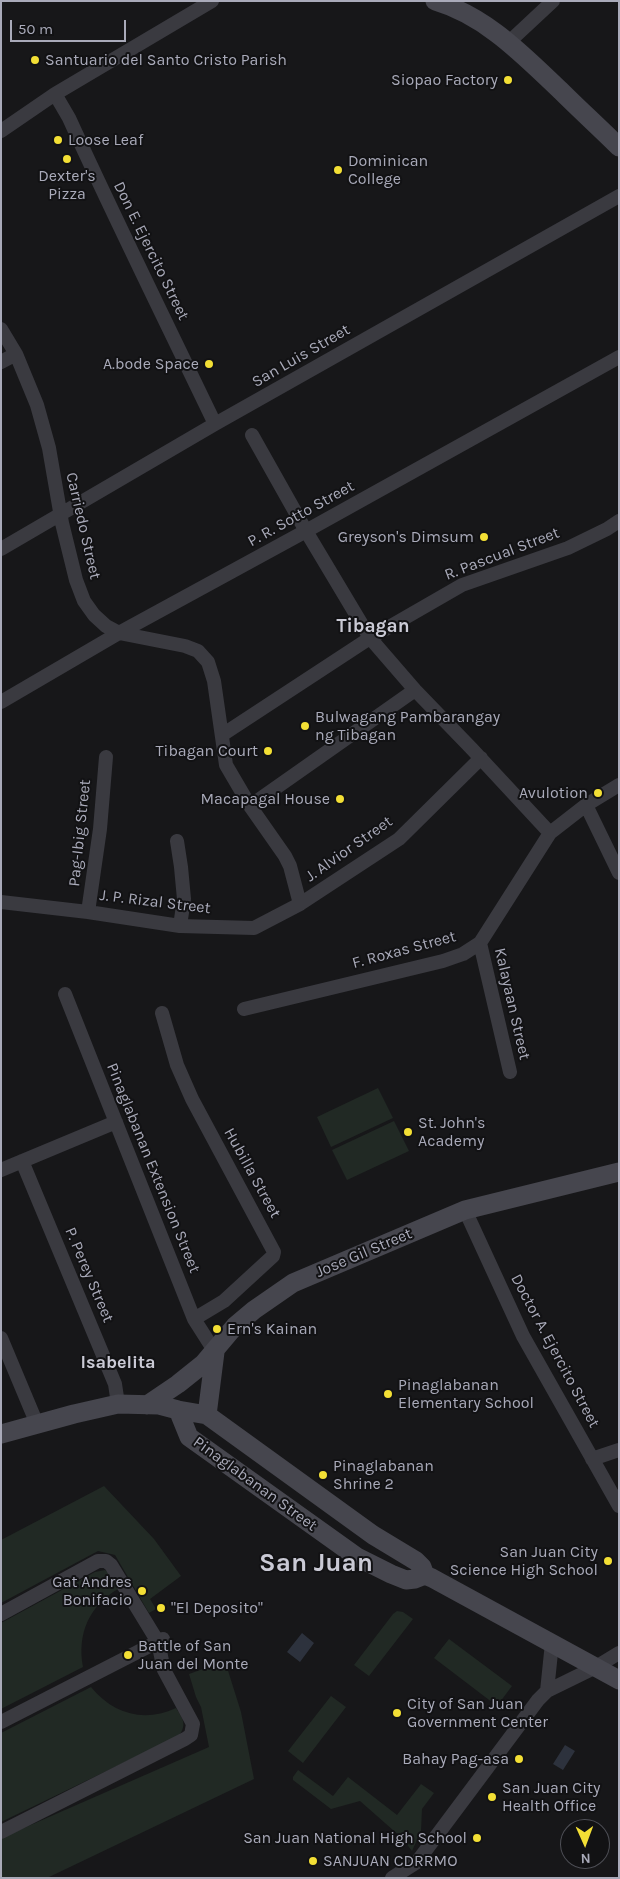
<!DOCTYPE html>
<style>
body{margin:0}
#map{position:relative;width:620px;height:1879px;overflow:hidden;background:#171719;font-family:Karla,sans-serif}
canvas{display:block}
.frame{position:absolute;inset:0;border:2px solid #a9aab9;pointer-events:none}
.north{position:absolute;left:560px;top:1819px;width:50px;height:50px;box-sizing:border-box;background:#121214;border:1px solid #4e4f56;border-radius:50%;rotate:178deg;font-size:14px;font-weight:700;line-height:20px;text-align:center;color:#a9aab9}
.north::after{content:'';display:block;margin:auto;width:18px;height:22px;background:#f3df35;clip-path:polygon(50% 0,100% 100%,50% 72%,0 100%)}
.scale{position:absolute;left:10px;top:20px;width:116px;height:22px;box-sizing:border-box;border:2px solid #a9aab9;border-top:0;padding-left:6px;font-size:15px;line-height:18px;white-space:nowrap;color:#a9aab9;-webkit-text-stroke:4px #121214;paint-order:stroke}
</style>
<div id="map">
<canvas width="620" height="1879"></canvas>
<div class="frame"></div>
<div class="north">N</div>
<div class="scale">50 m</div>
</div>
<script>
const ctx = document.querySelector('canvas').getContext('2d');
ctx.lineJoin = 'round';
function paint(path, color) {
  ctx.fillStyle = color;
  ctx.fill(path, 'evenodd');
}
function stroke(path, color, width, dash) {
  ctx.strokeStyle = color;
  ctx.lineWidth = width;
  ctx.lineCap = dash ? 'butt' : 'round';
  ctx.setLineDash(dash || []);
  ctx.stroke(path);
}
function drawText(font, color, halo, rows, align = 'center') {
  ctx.font = font + ' Karla,sans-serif';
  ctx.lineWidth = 4;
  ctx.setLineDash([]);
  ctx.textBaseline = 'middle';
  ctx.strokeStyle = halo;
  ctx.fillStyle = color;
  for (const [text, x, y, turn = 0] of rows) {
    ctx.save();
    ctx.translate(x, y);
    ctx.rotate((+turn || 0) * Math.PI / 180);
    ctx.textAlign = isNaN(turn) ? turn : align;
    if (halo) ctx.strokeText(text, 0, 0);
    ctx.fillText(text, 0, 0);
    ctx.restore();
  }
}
paint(new Path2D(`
 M378,1088L393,1118L331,1147L317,1117Z
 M394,1121L409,1151L347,1180L332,1150Z
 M104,1486L154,1539L181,1576L150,1599L156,1609L149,1613L115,1555L98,1551L1,1603V1540Z
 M105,1570L108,1572L118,1589C89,1606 77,1634 83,1667L1,1709V1623L95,1572Z
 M397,1611L403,1612L413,1619L369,1676L354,1665L393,1614Z
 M449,1639L512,1686L497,1706L434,1658Z
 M225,1661L241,1712L254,1779L47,1878H1V1838L209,1747L201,1707L196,1697L189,1674Z
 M91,1687C113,1714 144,1723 176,1708C183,1719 187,1724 179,1736L1,1822V1733Z
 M331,1696L346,1707L303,1763L288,1751Z
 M298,1770L333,1796L348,1777L397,1815L421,1784L434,1793L422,1809L421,1831L412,1851L402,1838L360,1801L331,1809L293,1780V1777Z`), '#212924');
paint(new Path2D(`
 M302,1633L314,1643L300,1662L287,1652Z
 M565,1745L575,1751L563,1770L553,1764Z`), '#2d323d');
stroke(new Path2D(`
 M509,42L553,1
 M55,94L69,118C116,221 166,322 215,424
 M1,131L55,94L212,1
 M1,329L16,354L37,405L49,448L62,523L76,580L84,601L94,615L106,626L119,633L185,646L198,651L208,662L214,681L226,765L250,806L285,856L290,866L300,904
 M1,362L16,354
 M252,435L306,531L370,638L415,690L472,749L550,833
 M1,549L215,424L619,196
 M1,702L119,633L306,531L619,357
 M222,735L370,638L462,585L568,548L607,529L619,521
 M586,805L619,873
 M250,806L415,690
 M177,841L181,867L184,899L180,926
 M1,902L88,912L180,926L254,928L300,904L399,839L481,758
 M88,912L100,829L106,757
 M480,943L510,1072
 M65,994L194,1319L215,1352
 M244,1009L443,961L463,954L480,943L550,833L586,805L619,785
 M162,1013L177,1065L192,1099L274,1252L273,1256L224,1301L194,1319
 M22,1161L115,1384L118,1404
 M1,1170L116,1122
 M465,1210L523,1336L619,1506
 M1,1338L37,1424
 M592,1459L619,1450
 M1,1614L98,1561H106L111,1565L158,1642L164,1670L193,1724L191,1735L185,1739L1,1832
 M547,1691L552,1643
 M1,1722L163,1639
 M392,1878L417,1862L538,1700L547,1691L596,1667L619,1653`), '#3a3a40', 14);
stroke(new Path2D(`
 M435,1C486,16 523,55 561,91C580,110 600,128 619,147
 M147,1405L178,1384L203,1364L235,1326L254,1310L293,1283L465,1210L619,1172
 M178,1410L189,1437L357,1557L391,1574L406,1580L415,1579L425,1575L432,1578L619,1680
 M207,1415L215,1352
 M1,1434L74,1414L118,1404L159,1405L178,1410L207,1415L373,1535L416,1561L422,1567L425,1575`), '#46464e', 19);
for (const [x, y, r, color] of [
 [35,60,5,"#f3df35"],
 [508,80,5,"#f3df35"],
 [58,140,5,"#f3df35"],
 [67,159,5,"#f3df35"],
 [338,170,5,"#f3df35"],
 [209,364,5,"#f3df35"],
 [484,537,5,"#f3df35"],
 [305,726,5,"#f3df35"],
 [268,751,5,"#f3df35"],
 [598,793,5,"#f3df35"],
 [340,799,5,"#f3df35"],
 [408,1132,5,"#f3df35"],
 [217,1329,5,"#f3df35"],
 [388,1394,5,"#f3df35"],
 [323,1475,5,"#f3df35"],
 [608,1561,5,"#f3df35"],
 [142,1591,5,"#f3df35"],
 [161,1608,5,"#f3df35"],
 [128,1655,5,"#f3df35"],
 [397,1713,5,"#f3df35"],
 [519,1759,5,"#f3df35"],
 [492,1797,5,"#f3df35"],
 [477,1838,5,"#f3df35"],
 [313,1861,5,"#f3df35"]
]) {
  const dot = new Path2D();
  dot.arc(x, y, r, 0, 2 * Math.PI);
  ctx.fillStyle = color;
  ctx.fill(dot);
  stroke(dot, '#121214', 2);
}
drawText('16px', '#a9aab9', '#121214', [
 ["Santuario del Santo Cristo Parish",45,60],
 ["Siopao Factory",498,80,"right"],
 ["Loose Leaf",68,140],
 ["Dominican",348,161],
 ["College",348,179],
 ["Dexter's",67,176,"center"],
 ["Pizza",67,194,"center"],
 ["A.bode Space",199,364,"right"],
 ["Greyson's Dimsum",474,537,"right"],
 ["Bulwagang Pambarangay",315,717],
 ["ng Tibagan",315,735],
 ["Tibagan Court",258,751,"right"],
 ["Avulotion",588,793,"right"],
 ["Macapagal House",330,799,"right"],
 ["St. John's",418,1123],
 ["Academy",418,1141],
 ["Ern's Kainan",227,1329],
 ["Pinaglabanan",398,1385],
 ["Elementary School",398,1403],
 ["Pinaglabanan",333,1466],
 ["Shrine 2",333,1484],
 ["San Juan City",598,1552,"right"],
 ["Science High School",598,1570,"right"],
 ["Gat Andres",132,1582,"right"],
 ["Bonifacio",132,1600,"right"],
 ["\"El Deposito\"",171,1608],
 ["Battle of San",138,1646],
 ["Juan del Monte",138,1664],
 ["City of San Juan",407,1704],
 ["Government Center",407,1722],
 ["Bahay Pag-asa",509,1759,"right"],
 ["San Juan City",502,1788],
 ["Health Office",502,1806],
 ["San Juan National High School",467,1838,"right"],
 ["SANJUAN CDRRMO",323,1861]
], 'left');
drawText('16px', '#a9aab9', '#121214', [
 ["Don E. Ejercito Street",151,251,64],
 ["San Luis Street",301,356,-30],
 ["P. R. Sotto Street",301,514,-29],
 ["Carriedo Street",83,526,77],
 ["R. Pascual Street",502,554,-21],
 ["Pag-Ibig Street",80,833,-84],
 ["J. Alvior Street",349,849,-35],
 ["J. P. Rizal Street",155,902,7],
 ["F. Roxas Street",404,950,-15],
 ["Kalayaan Street",512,1004,77],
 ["Pinaglabanan Extension Street",153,1168,68],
 ["Hubilla Street",252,1173,61],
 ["Jose Gil Street",364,1253,-23],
 ["P. Perey Street",89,1275,67],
 ["Doctor A. Ejercito Street",555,1351,62],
 ["Pinaglabanan Street",255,1484,36]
]);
drawText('bold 18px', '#cacad5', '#121214', [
 ["Isabelita",118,1363]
]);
drawText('bold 19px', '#cacad5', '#121214', [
 ["Tibagan",373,627]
]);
drawText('bold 26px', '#cacad5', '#121214', [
 ["San Juan",316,1564]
]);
</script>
